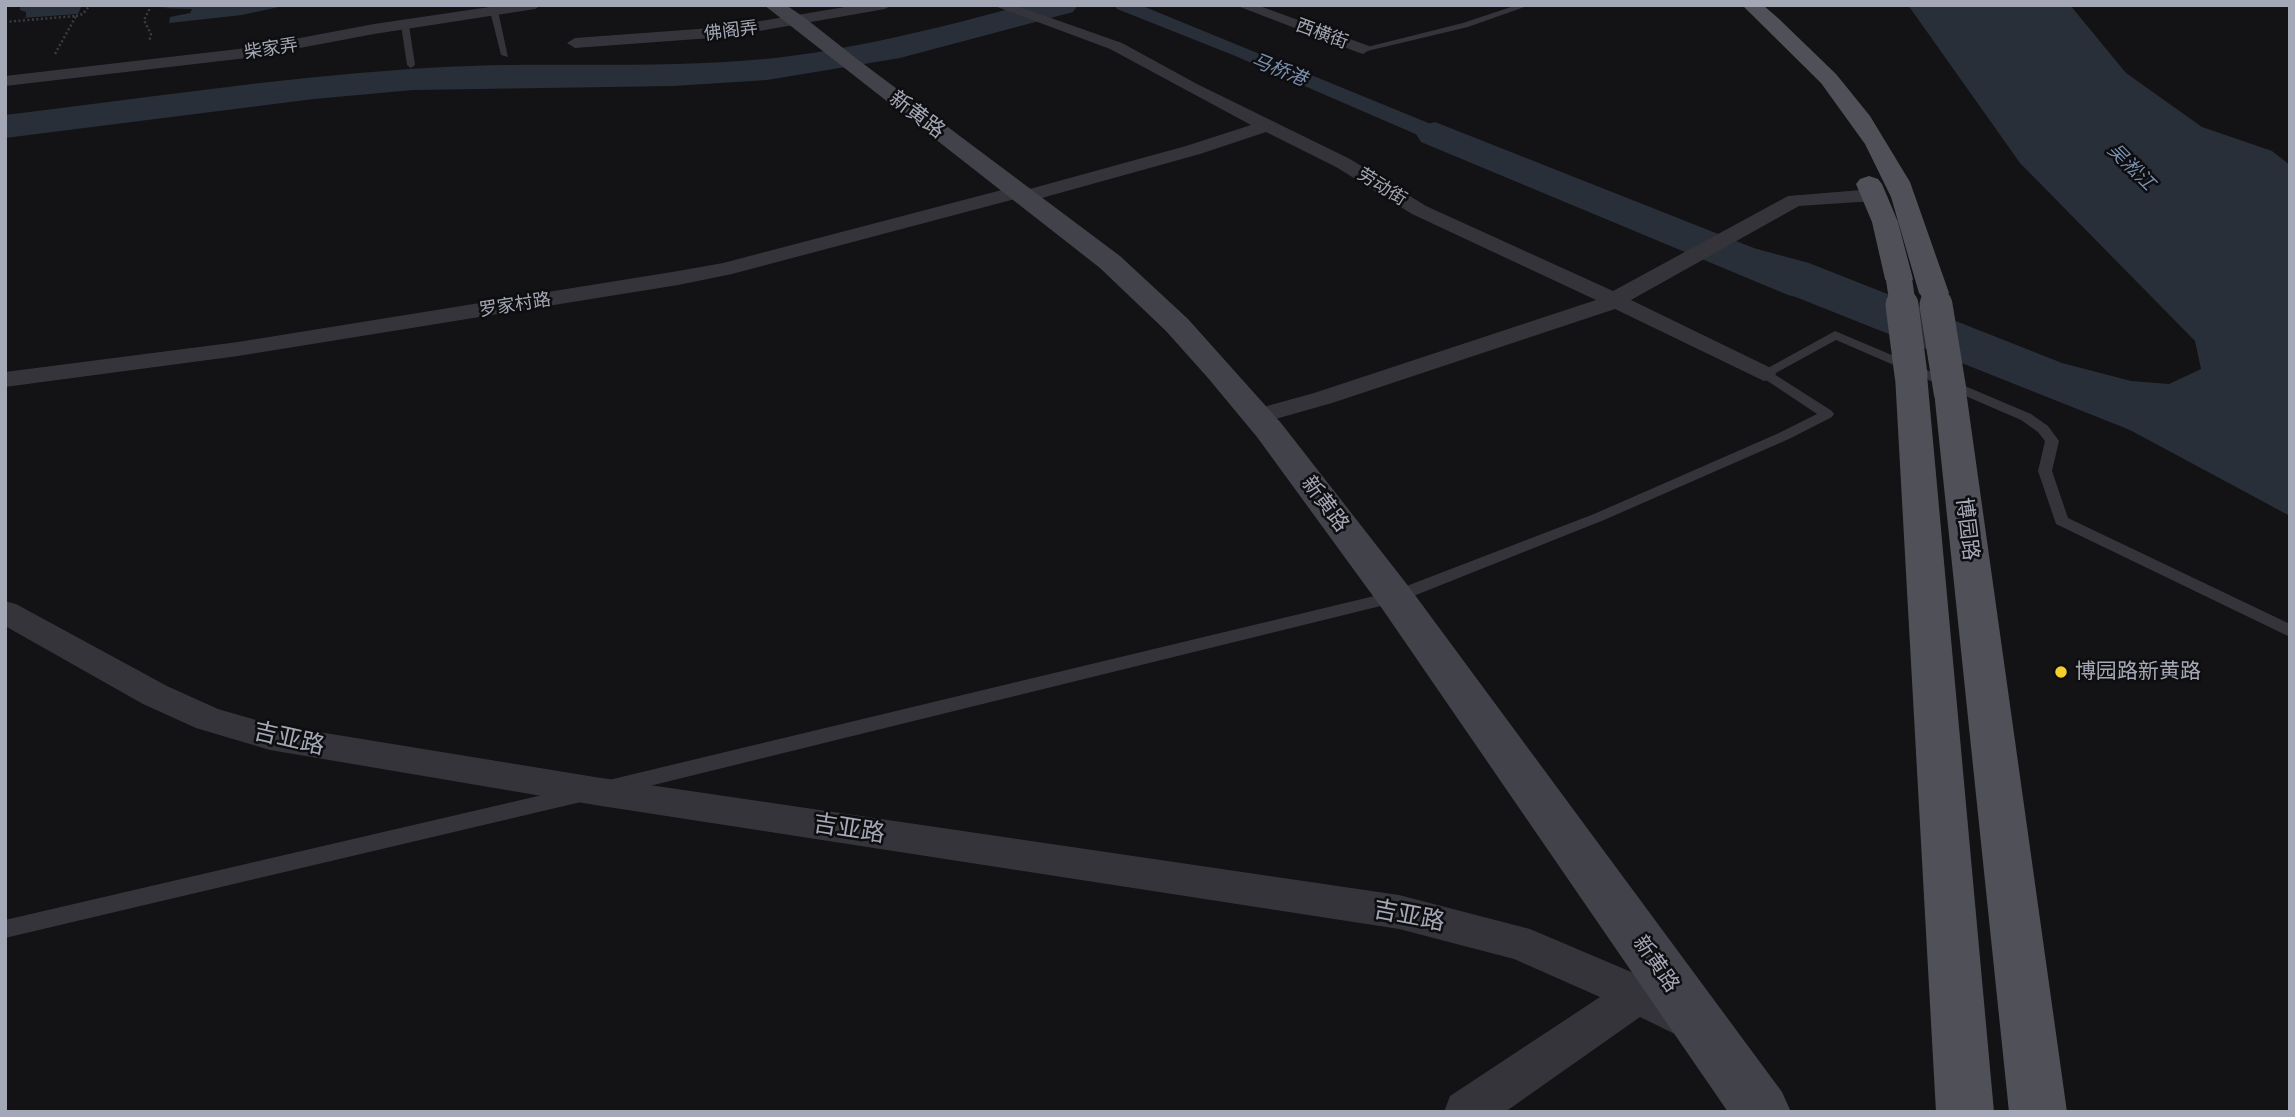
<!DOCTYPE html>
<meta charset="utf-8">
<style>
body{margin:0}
#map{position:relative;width:2295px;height:1117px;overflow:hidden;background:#131315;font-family:Mulish,sans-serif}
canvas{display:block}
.frame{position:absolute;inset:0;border:7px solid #a4a7b5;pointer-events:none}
</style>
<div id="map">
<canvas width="2295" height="1117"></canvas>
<div class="frame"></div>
</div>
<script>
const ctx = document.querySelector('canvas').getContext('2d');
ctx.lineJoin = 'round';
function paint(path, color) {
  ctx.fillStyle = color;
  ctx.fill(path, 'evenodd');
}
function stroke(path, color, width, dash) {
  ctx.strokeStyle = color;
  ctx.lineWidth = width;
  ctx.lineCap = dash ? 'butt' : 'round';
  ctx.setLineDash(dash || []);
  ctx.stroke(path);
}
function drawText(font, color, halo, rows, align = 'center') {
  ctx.font = font + ' Mulish,"Noto Sans SC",sans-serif';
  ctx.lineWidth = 5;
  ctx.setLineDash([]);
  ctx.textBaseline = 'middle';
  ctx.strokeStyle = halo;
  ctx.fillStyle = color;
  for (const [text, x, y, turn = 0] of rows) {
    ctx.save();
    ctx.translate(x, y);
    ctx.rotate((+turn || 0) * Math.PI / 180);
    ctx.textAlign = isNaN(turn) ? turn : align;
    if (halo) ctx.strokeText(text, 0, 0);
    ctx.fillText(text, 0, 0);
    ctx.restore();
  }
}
paint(new Path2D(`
 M20,5H82L78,14L22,18L26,17V12L20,10Z
 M194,5H288L242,15L169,23L170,17L190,13L192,9L159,8Z
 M1908,5H2070L2126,73L2202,127L2272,151L2290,165V516L2130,430L1768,286L1761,278L1717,257L1742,245L1809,263L2062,363L2131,381L2169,384L2201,369L2195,341L2020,163Z`), '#292f38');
paint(new Path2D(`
 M1114,5H1140L1443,129L1446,134L1443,139H1427L1233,55L1117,9Z`), '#292f38');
paint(new Path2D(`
 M1024,5H1078L1073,12L900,58L767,80L673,86L413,90L314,99L5,138V115C140,99 275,78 410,69C528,60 647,70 765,59C853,50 939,28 1024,5Z
 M1435,122L1822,275L1829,285L1822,295L1805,299L1788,295L1421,142L1416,134L1421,126Z`), '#292f38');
stroke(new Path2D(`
 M147,5L149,10L144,20L151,34L149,42
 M76,16L83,14L90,5
 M5,22L76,16L55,54`), '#3a3b41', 2.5, [2, 2.5]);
paint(new Path2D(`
 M1517,5H1530L1468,27L1363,52L1359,49L1463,23Z
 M494,9L498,11L508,57L501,55L490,11Z
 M405,23L409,25L415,65L411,68L407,65L401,25Z
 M1835,331L2031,414L2048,426L2059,441L2052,471L2068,518L2290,624V637L2056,524L2038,471L2045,441L2038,432L2021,420L1836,340L1774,374L1832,411L1834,414L1832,417L1789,439L1604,520L1401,601L613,795L606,792L603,787L606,782L613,779L1391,592L1594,514L1779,433L1817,414L1757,374Z
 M581,786L588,789L591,794L588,799L581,802L5,938V920Z`), '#34343a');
paint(new Path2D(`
 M503,5H542L535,9L374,34L247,58L5,86V76L247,48L374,24Z
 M857,5H892L885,9L725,37L575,48L567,43L575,38L725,27Z
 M992,5H1014L1122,43L1197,84L1350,159L1426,206L1613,291L1788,196L1874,189L1881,191L1884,195L1881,199L1874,201L1799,206L1631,300L1773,369L1776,374L1773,379L1764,381L1615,309L1332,403L1258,424L1249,421L1245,416L1249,411L1314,393L1596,300L1412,214L1336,167L1266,132L1200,154L1031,201L1024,203L1015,199L732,274L678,285L238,356L5,387V372L238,342L678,271L723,263L1017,186L1026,190L1186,146L1251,125L1110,49Z
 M1235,5H1257L1369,46L1371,49L1363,54L1357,52Z
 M5,601L16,604L167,686L218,709L270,724L595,777L1399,895L1530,929L1636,974L1652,967L1667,973L1673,986L1671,991L1702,1006L1708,1020L1702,1034L1687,1040L1640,1017L1505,1112H1444L1450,1096L1600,997L1514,959L1399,929L595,805L270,750L196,728L143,704L5,626Z`), '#34343a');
paint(new Path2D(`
 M764,5H786L805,18L857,59L1120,256L1188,319L1281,423L1409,587L1782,1092L1791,1112H1728L1381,607L1257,437L1208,378L1166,331L1100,268Z`), '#42434a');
paint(new Path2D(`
 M1742,5H1763L1778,18L1836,74L1870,116L1910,182L1949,293L1944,299L1934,302L1924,299L1919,293L1891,197L1865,144L1821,83Z
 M1869,176L1878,179L1882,184L1898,222L1913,279L1909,285L1899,288L1889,285L1885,279L1872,222L1856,184L1860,179Z
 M1911,365L1922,368L1927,375L1994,1112H1936L1895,375L1900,368Z
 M1950,381L1962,384L1966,391L2067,1112H2009L1934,391L1938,384Z`), '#505059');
stroke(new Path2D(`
 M1899,279L1903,307
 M1934,293L1936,307`), '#505059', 26);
stroke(new Path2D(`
 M1902,305L1911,375
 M1936,305L1950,391`), '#505059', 33);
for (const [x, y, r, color] of [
 [2061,672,7,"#f5ce2b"]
]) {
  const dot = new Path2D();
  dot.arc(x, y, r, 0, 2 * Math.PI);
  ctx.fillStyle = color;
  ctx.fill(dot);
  stroke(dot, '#0e0e10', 2.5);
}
drawText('18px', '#a4a7b5', '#0e0e10', [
 ["佛阁弄",731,31,-7],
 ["西横街",1322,34,20],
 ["柴家弄",271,49,-9],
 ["劳动街",1382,187,32],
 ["罗家村路",515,305,-9]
]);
drawText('italic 19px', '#7a8fb1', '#0e0e10', [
 ["马桥港",1279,70,22],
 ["吴淞江",2131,167,45]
]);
drawText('21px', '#a4a7b5', '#0e0e10', [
 ["新黄路",917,115,37],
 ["新黄路",1325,504,53],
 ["博园路",1967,529,83],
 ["新黄路",1656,964,55]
]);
drawText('21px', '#a4a7b5', '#0e0e10', [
 ["博园路新黄路",2075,672]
], 'left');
drawText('24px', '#a4a7b5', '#0e0e10', [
 ["吉亚路",289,739,13],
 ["吉亚路",849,829,9],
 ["吉亚路",1409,916,11]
]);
</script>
